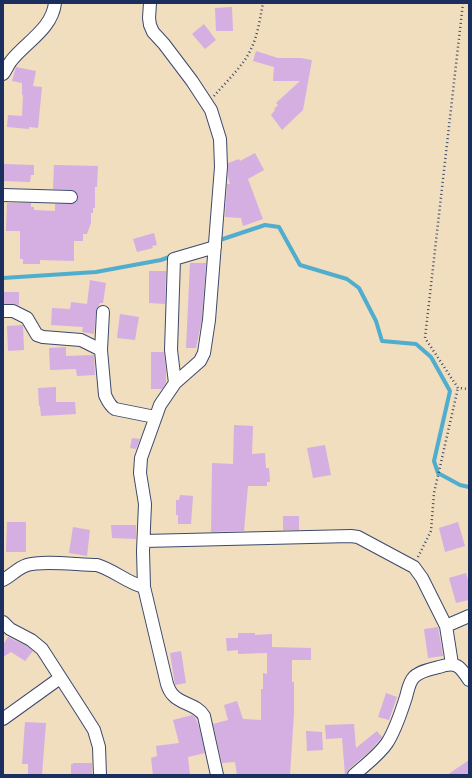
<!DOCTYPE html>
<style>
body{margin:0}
#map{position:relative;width:472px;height:778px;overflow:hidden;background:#f0debe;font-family:"EB Garamond",serif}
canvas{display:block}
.frame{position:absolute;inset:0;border:4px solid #1b2f5e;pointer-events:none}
</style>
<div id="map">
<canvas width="472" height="778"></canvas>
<div class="frame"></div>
</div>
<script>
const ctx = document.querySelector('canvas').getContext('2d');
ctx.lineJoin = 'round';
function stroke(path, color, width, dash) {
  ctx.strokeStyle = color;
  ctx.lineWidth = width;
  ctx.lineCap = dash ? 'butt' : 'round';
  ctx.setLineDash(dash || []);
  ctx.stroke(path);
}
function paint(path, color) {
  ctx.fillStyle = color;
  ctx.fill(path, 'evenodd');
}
stroke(new Path2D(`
 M217,241L265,225L279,227L300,265L347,279L359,288L376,321L382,341L416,344L431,357L450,391L434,461L438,473L460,485L469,487
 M3,278L96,272L161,260L172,256`), '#50adce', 4);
paint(new Path2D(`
 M232,7L233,31H216L215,8Z
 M204,24L216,40L205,49L192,34Z
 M256,51L278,58H301L312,60L303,110L282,130L271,115L275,110L274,109L278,105L276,103L300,81H273L274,67L253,61Z
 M16,67L36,71L33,86L42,87L38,128L29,127V129L7,127L8,115L22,116L23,96L22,94V83L12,81Z
 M255,153L264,170L248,179L263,219L243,226L241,218L225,217L227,184H230L228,177V163L239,159L240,161Z
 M3,164L34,165V175H31L30,182L3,181Z
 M54,165L98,166L97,187H95V208H93V213H91V223L87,234H83V241H74V261L40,260V264H23V259H20V231H6L7,203H31V207H34V210L55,211V204L75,203L78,197L75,191L71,190L53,189Z
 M154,233L157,245L152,246L153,248L137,252L133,239Z
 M190,263H206L202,319L196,348H186Z
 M149,271H166L165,304L149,303Z
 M90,280L106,283L103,303H100L96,311L94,334L82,332L83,327L51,325L52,308L70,309L71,302L87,304Z
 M3,292H19V305L13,304H3Z
 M120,314L139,317L135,340L117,338Z
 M23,325L24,350L8,351L7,326Z
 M66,347V356L94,355L95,375L77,376L76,369L50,370L49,348Z
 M151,352H164L166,370V383L162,389H151Z
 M56,387V402H75L76,414L41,416L40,406H39L38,388Z
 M234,425L253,426L252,454L265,453L266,468H269L270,482H267V486H248L244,531L211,532L212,463L233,464Z
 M132,438L140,439L136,449L130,448Z
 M325,445L331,475L313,478L307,448Z
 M180,495L193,496L191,524H178V515H176V500H179Z
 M283,516H299V530H283Z
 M7,522H26V552H6Z
 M458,522L465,546L445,552L439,528Z
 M111,525H136V539L112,538Z
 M73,527L90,530L87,556L69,553Z
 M466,573L469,584V600L456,603L449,578Z
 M438,627L443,656L428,658L424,629Z
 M238,633H255V635L272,634V647L311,648V660H292V682H294V713L290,775H237L235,762L222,763L213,724L228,720L224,705L237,701L243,719L261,720V689H263V673L267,674V653L238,654V650L227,651L226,638H238Z
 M8,637L27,646L33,651L25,661L11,652L3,657V645Z
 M181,651L186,683L175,685L170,653Z
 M386,693L397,697L389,720L378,717Z
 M192,715L195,717L199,727L205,753L188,757L190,775H153L151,758L157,756L156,746L179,743L173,720Z
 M25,722L46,723L42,775H28V764H22Z
 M354,724L356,748L377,731L382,737L371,750L349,769L347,775H345L342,738L326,739L325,725Z
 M306,731L322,732L323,750L307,751Z
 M469,760V775H447Z
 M73,763H92V775H71V764H73Z`), '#d5aee2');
const minor = new Path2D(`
 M3,74C6,70 8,65 11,61C26,42 52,29 55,3
 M3,195L71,197
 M3,311H13L27,318L37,335L43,337L81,340L101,350
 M103,312L101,350L105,395C108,401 109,405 115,409L155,417
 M175,383L171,350L174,259L215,247
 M144,541L351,536L358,537L414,567L422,578L446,626
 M3,580C12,575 18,568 27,565C43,560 79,565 97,565C114,570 127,583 144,587L167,684C168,687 170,692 173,695C182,705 197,704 204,716L217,775
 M144,587L143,551L145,504L140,473L141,458L160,405L175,383L200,361L204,353L209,320L221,167L220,139L211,110L192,81L164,44L153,32L150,25L149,18L150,3
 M3,622L10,629L31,640L42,649L82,711L94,730L99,747L100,775
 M452,664L446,626L469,616
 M3,719L60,678
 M354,775C365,765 379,755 387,743C396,729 401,712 406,697C408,690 409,682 414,677C420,671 431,669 439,667C456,661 460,666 469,680`);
stroke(minor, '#3b496c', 14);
stroke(new Path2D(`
 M463,3L425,338L458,388L469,389
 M214,96C226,82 244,65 251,49C258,35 260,18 263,3
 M418,557L431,531L434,493L458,388`), '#3b496c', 2.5, [1, 3]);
stroke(minor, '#fff', 12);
</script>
